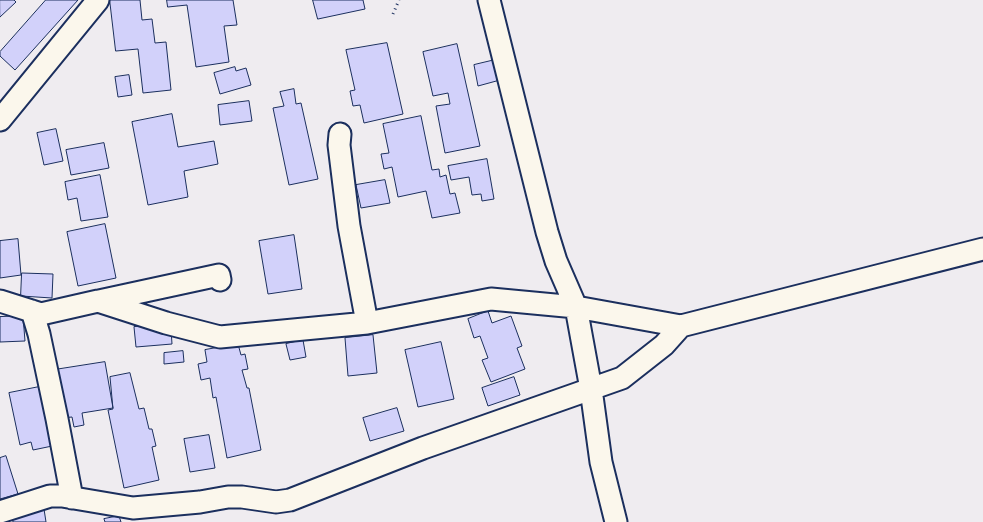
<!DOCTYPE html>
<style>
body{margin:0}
canvas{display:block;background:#efecf0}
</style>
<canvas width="983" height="522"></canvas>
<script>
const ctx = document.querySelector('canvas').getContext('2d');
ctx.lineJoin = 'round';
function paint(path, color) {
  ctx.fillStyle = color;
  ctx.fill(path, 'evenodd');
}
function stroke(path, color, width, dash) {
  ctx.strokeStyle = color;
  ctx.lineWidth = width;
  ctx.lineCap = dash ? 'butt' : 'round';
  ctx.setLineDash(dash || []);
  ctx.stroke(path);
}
const building = new Path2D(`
 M0,0H14L16,2L0,17Z
 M46,0H78L15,70L0,56V52Z
 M110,0H140L142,20L152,19L155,43L166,42L171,90L143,93L138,49L116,51Z
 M167,0H233L237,25L224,26L229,62L196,67L187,5L168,7Z
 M313,0H363L365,9L318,19Z
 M387,43L403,114L364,123L360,105L353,106L350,91L355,90L346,50Z
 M457,44L480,146L445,153L436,106L450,104L448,93L433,96L423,52Z
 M495,60L500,80L478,86L474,65Z
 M235,67L236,71L246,68L251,85L220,94L214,73Z
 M129,75L132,95L118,97L115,77Z
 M294,89L296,104L301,103L318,179L289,185L273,108L284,106L280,92Z
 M249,101L252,121L220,125L218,105Z
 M172,114L178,147L214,141L218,164L184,171L188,197L148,205L132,122Z
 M421,116L432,170L439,169L440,177L446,175L450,194L455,193L460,213L432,218L426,191L398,197L392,167L384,169L381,154L389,153L383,124Z
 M56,129L63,161L44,165L37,133Z
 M104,143L109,168L71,175L66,150Z
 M487,159L494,199L482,201L481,194L472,195L469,177L451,180L448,166Z
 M100,175L108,217L81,221L77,198L68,200L65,182Z
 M385,180L390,203L361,208L356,185Z
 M105,224L116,278L78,286L67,232Z
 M294,235L302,289L268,294L259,241Z
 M18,239L21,275L0,278V241Z
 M22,273L53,274L52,298L21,296Z
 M488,311L492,323L511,316L522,346L517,348L525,369L491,382L482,360L488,358L480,336L474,338L468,319Z
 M23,316L25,341L0,342V317Z
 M155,325L171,329L172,344L136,347L134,327Z
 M373,335L377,373L348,376L345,338Z
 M303,340L306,357L290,360L286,344Z
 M441,342L454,399L418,407L405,350Z
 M238,344L241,355L245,354L248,369L242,370L247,388H249L261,450L227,458L216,397L213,398L210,378L201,380L198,364L207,362L205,350Z
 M183,351L184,362L164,364V353Z
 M105,362L113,408L82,413L84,425L74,427L72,417L62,418L54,370Z
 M130,373L139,409L144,408L149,429H152L156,446L152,447L159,480L124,488L108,410L113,409L110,377Z
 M514,377L520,395L488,406L482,388Z
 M44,386L57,445L33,450L31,442L20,445L9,393Z
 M397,408L404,431L370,441L363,418Z
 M209,435L215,468L190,472L184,439Z
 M6,456L18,494L0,499V458Z
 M44,509L46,522H13L12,517Z
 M119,516L121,522H105L104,519Z`);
paint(building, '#d2d1fa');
stroke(building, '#1b2f5e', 1);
const minor = new Path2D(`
 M489,0L547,232L556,261L576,307L591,389L601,462L616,522
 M0,120L98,0
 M340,134L339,145L349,226L367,323
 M0,301L41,314L98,301L166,323L220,337L367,323L491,299L576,307L681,326L983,249
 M99,301L219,275L220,280
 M32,311L39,334L57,419L72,498
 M0,512L50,496H62L133,508L200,502L228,497H242L276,502L290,500L423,448L622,378L664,345L681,326`);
stroke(minor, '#1b2f5e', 25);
stroke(new Path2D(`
 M393,14L399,0`), '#1b2f5e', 3, [1, 4]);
stroke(minor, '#fbf7ec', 21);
</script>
